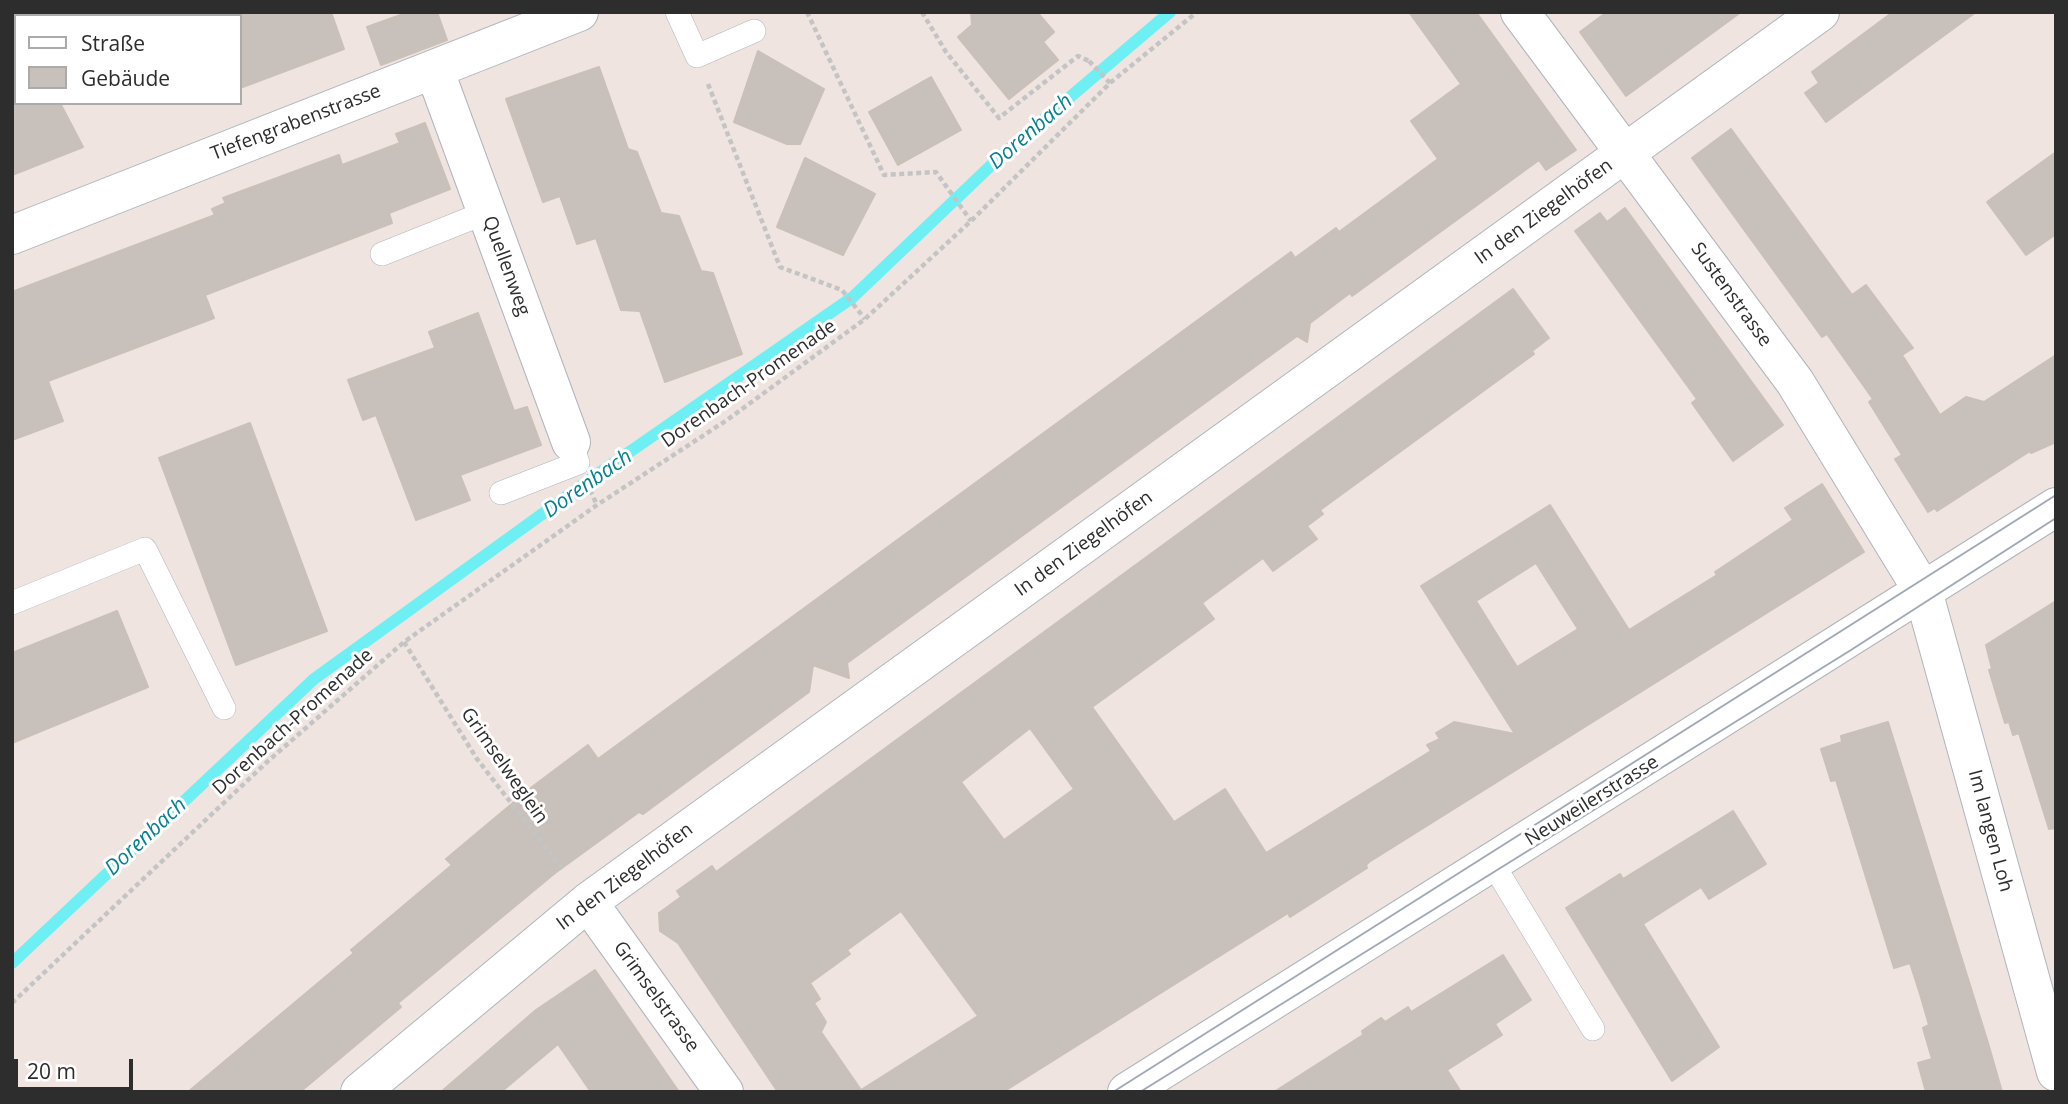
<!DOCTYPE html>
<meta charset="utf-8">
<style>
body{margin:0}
#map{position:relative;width:2068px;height:1104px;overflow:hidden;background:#efe4df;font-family:"Open Sans",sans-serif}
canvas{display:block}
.frame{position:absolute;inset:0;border:14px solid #2d2d2d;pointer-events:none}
.legend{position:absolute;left:14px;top:14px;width:228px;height:91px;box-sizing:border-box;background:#fff;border:2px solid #ababab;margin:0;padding:9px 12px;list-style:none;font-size:21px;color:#2d2d2d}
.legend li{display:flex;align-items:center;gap:14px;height:35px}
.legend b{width:35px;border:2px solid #ababab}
.scale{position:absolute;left:14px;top:1059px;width:119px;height:32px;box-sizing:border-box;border:4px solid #2d2d2d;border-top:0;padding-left:9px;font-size:21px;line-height:24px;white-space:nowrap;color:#2d2d2d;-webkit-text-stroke:5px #fff;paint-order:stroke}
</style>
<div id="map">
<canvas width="2068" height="1104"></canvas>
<div class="frame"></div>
<ul class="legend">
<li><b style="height:9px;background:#fff"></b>Straße</li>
<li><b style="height:19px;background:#c8c0ba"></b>Gebäude</li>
</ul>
<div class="scale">20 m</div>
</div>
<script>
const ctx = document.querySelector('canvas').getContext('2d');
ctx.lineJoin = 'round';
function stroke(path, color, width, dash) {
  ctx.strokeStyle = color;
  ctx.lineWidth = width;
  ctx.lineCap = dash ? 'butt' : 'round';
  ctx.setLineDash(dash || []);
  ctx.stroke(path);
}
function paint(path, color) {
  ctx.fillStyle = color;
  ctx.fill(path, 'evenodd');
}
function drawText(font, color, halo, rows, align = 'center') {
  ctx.font = font + ' "Open Sans",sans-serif';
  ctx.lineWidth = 6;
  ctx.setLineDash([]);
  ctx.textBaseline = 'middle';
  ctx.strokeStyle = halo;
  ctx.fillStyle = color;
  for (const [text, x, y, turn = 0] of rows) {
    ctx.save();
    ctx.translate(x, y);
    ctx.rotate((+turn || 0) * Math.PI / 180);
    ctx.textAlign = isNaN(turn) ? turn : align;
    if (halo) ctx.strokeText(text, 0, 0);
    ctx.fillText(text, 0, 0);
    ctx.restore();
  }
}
stroke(new Path2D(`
 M12,963L314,679L592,478L853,297L1002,155L1170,12`), '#6eeff4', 12);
const building = new Path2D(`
 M240,12H331L344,49L240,88Z
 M409,12H437L447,40L381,65L367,27Z
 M971,12H1037L1054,32L1043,42L1058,60L1009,99L958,37L972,25Z
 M1409,12H1476L1576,150L1546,170L1539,160L1352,296L1350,293L1310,323L1307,342L1297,336L847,663L849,678L813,665L809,692L643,814L639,812L555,873L398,1003L401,1007L300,1092H188L354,953L351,950L452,865L446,859L532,787L588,745L598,759L1291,252L1295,258L1336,228L1339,232L1438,159L1411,121L1461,84Z
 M1607,12H1741L1626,96L1580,32Z
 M1893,12H1976L1826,122L1805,93L1819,83L1812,72Z
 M758,51L824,89L800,144H787L734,122Z
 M599,67L628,149L637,152L661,213L679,216L701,271L713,273L742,354L665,382L640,311L621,310L596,238L577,244L560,196L543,202L506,99Z
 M931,77L961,130L898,165L869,112Z
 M12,103H60L83,147L12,175Z
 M425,123L450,189L389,213L392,223L205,295L214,318L48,381L63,421L12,440V292L215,215L212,209L226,203L223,198L339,155L342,165L400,143L396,134Z
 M1731,129L1852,295L1866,285L1913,348L1902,355L1940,415L1966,397L1984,402L2056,355V442L2031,453L2030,451L1937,511L1935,508L1928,512L1895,459L1902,455L1869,402L1873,399L1827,334L1822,337L1692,158Z
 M2056,152V234L2026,255L1987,202Z
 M805,158L875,194L843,255L777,227Z
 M1625,208L1783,425L1733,461L1692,403L1697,399L1575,231L1600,213L1607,222Z
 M1513,289L1549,338L1532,351L1534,354L1320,510L1323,514L1307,526L1317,539L1273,571L1263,558L1202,603L1214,619L1092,707L1174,822L1225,789L1266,853L1431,751L1427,745L1440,739L1436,733L1454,722L1515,734L1421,586L1550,505L1629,630L1717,575L1715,572L1793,520L1785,508L1822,484L1864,552L1369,862L1366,865L1367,868L1290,917L1288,913L1003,1092H778L678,943L660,931L659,913L681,897L677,891L712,866L716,872ZM1536,563L1578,629L1517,667L1476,601ZM1030,728L1074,789L1004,840L961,782ZM901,911L978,1016L861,1090L821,1032L826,1022L814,1003L820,999L810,983L850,954L847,950Z
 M478,313L514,411L527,407L541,445L460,475L470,500L416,520L376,415L363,420L348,380L435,348L429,332Z
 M250,423L327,631L236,665L159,458Z
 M2056,601V828L2049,829L2019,733L2013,735L2009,722L2005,723L1989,670L1992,669L1986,645Z
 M117,611L148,687L12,743V653Z
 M1888,722L1988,1043L2002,1092H1926L1918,1063L1932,1059L1923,1028L1929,1025L1920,994L1910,963L1894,968L1836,780L1831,781L1821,749L1842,742L1841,736Z
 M1733,811L1766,864L1709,899L1701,887L1643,924L1719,1047L1672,1081L1566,908L1620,874L1623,879Z
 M1503,955L1531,1000L1495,1024L1502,1035L1447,1070L1461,1092H1274L1363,1035L1362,1031L1381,1018L1385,1022L1408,1007L1411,1012Z
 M595,970L679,1092H591L558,1044L501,1092H441L536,1010Z`);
paint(building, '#c8c0ba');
stroke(building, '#cbc0b8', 2);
const service = new Path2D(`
 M677,12L697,56L754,31
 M382,254L487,212
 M501,493L578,463L571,442
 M12,603L145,549L224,708
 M1493,864L1593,1029`);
const minor = new Path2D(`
 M1520,12L1795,382L1923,591L2056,1072
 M434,69L571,442
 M12,235L579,12
 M588,902L724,1092
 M360,1092L588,902L1820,12`);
const tertiary = new Path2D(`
 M1127,1092L2056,507`);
stroke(service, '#afb5bd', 24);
stroke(minor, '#afb5bd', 40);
stroke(tertiary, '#afb5bd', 40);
stroke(new Path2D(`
 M807,12L884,175L936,172L971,221
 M922,12L946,52L999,118L1078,56L1089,61
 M708,84L780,267L842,290L865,319
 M590,490L597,505
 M404,642L477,759L564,871
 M12,1003L267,762L404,642L597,505L727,420L865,319L971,221L1110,83L1197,12`), '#c4c4c4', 4.5, [5, 3.5]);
stroke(service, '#fff', 23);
stroke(minor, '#fff', 38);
stroke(tertiary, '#fff', 38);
stroke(new Path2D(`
 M1113,1092L2056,495
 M1140,1092L1851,650L2056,518`), '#a1a9b8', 2);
stroke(new Path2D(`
 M1089,61L1110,83`), '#c4c4c4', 4.5, [5, 3.5]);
drawText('19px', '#2d2d2d', '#fff', [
 ["Tiefengrabenstrasse",296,123,-21],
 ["In den Ziegelhöfen",1544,212,-36],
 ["Quellenweg",506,266,70],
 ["Sustenstrasse",1731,295,54],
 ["Dorenbach-Promenade",749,384,-35],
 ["In den Ziegelhöfen",1084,544,-36],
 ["Dorenbach-Promenade",293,722,-42],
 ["Grimselweglein",504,766,55],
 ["Neuweilerstrasse",1592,801,-32],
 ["Im langen Loh",1990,831,75],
 ["In den Ziegelhöfen",625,877,-37],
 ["Grimselstrasse",656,997,54]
]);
drawText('italic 21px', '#088090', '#fff', [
 ["Dorenbach",1031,132,-41],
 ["Dorenbach",588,484,-35],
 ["Dorenbach",146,837,-43]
]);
</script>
